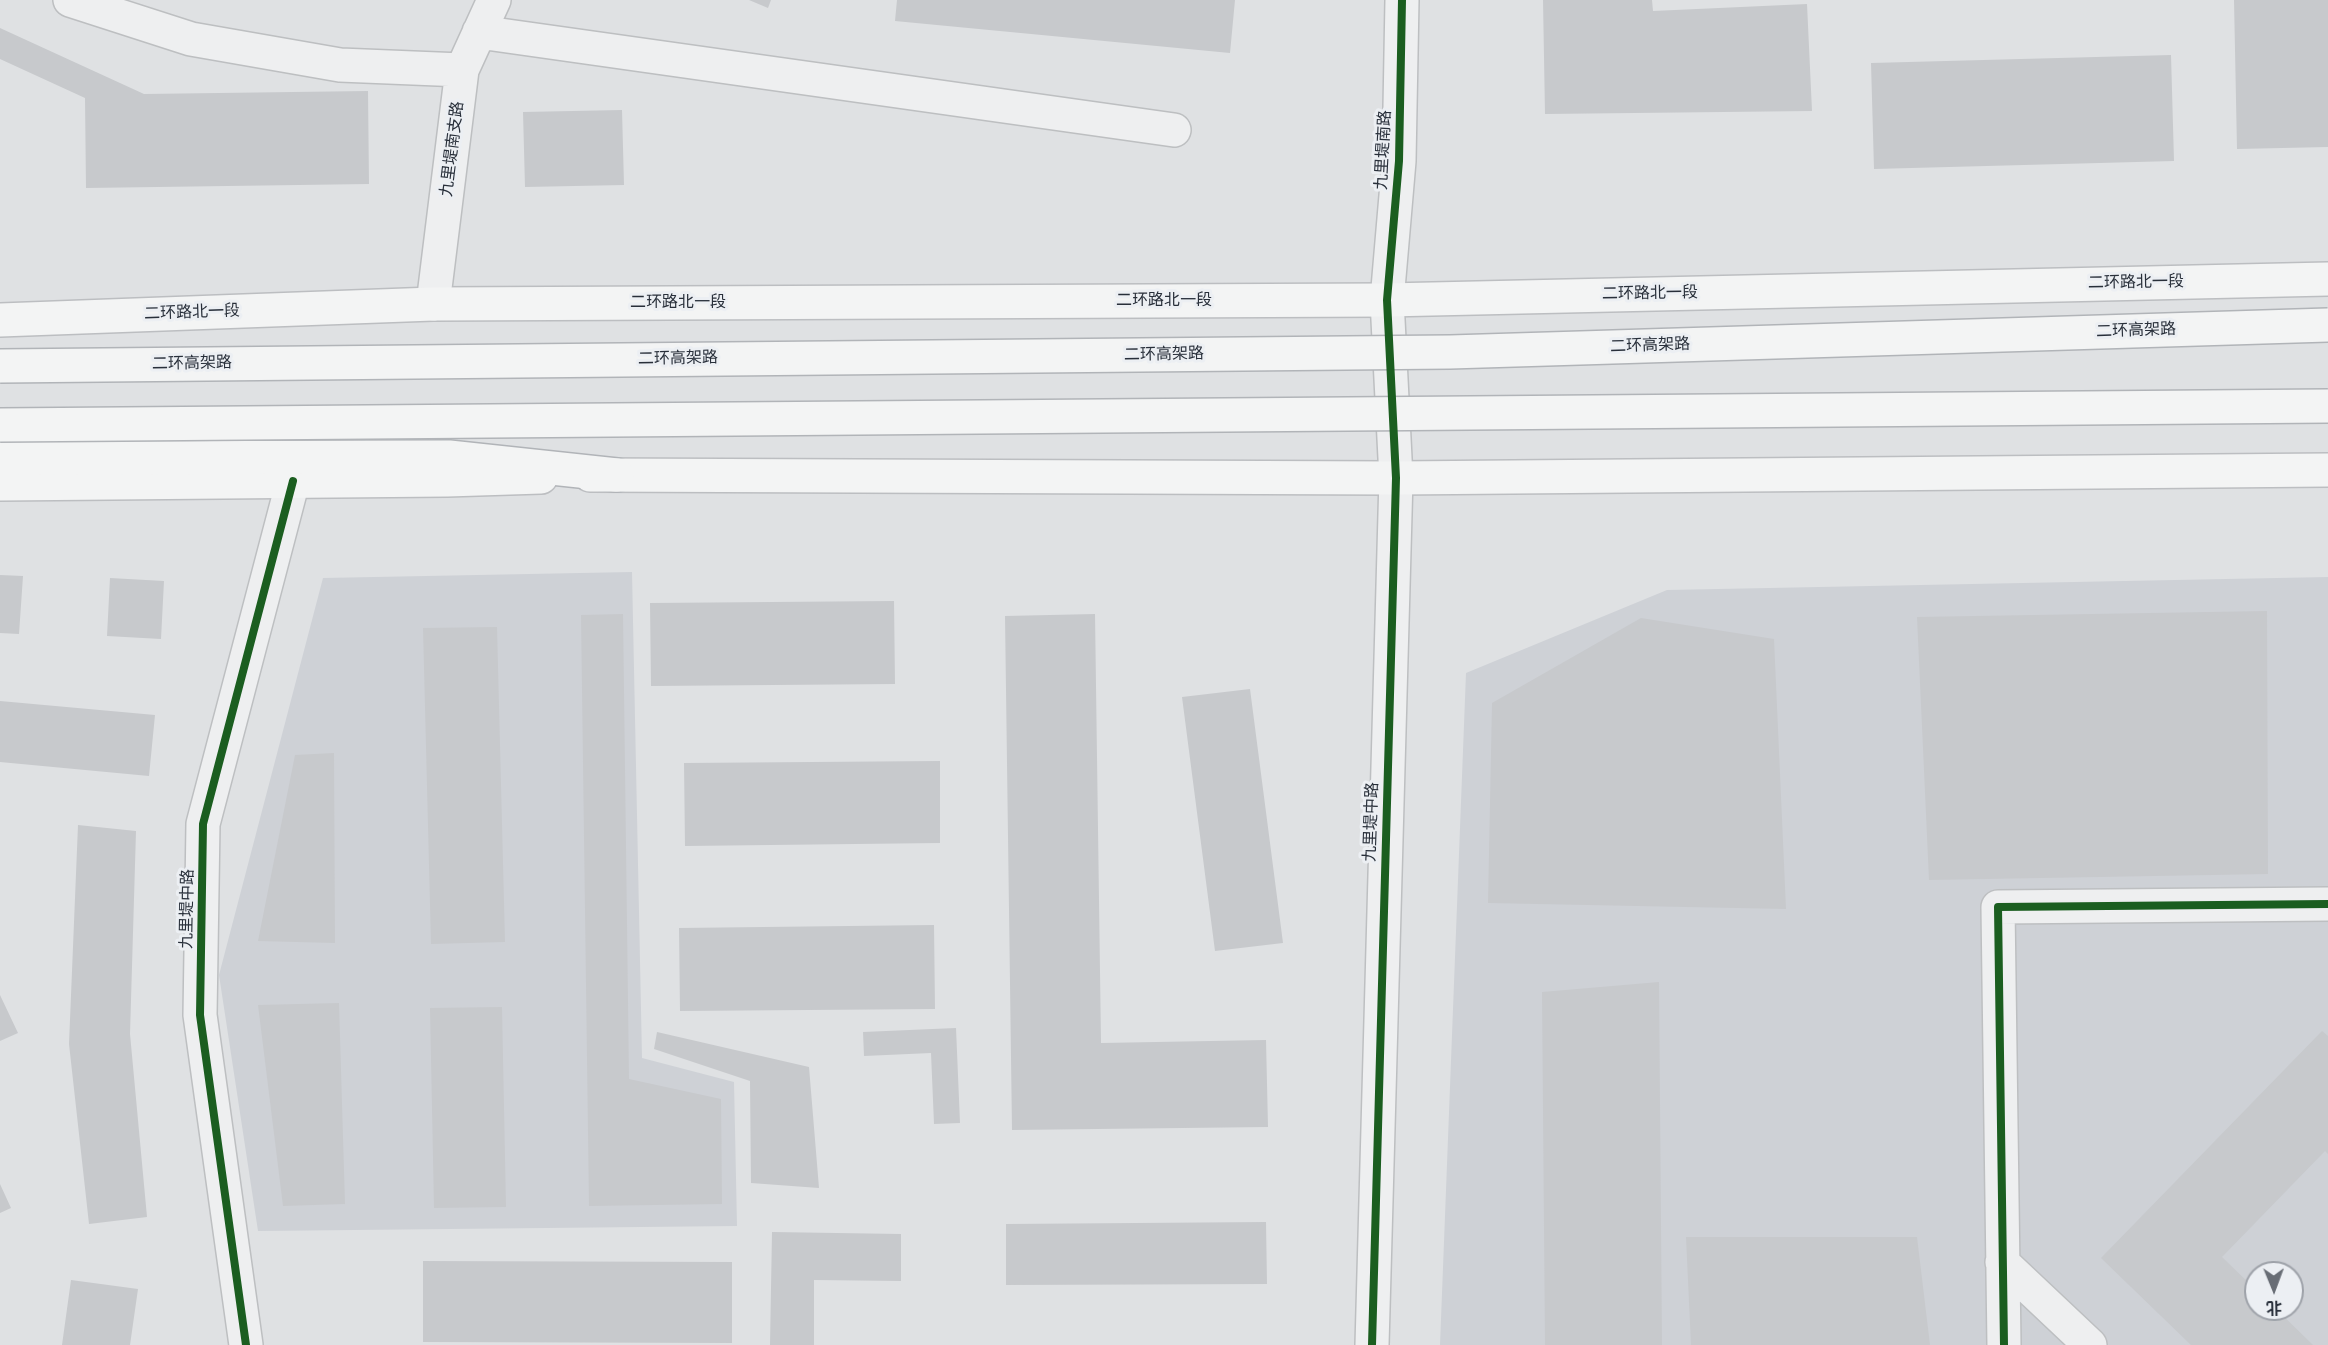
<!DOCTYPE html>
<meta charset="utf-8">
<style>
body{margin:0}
#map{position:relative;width:2328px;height:1345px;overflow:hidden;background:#dfe1e3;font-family:Roboto,"Noto Sans SC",sans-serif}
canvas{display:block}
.north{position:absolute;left:2244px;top:1261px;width:60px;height:60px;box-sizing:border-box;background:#eceff3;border:2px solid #9ea2a9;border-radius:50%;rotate:179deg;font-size:16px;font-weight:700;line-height:24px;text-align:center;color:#282f3a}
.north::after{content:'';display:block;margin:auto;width:21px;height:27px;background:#686d75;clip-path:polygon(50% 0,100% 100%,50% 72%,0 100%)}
</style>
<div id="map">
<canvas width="2328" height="1345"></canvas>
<div class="north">北</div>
</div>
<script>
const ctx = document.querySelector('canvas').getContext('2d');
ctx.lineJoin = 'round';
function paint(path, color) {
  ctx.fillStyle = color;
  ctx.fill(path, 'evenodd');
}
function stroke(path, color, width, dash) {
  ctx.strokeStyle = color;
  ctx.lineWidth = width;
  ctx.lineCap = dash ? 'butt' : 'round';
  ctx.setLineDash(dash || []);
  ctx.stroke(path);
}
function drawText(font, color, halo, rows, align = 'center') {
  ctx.font = font + ' Roboto,"Noto Sans SC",sans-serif';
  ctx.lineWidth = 6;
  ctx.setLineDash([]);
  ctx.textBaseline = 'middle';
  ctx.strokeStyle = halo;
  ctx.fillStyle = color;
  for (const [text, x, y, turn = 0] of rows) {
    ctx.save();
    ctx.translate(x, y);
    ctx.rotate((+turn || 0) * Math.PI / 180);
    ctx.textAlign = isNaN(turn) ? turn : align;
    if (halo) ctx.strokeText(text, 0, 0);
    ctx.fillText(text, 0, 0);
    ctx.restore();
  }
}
paint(new Path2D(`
 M632,572L642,1058L734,1082L737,1226L258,1231L219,975L323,578Z
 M2328,577V1345H1440L1466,673L1667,590ZM2256,1273H2292V1309H2256Z`), '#ced1d6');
paint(new Path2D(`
 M749,0H771L768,8Z
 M897,0H1235L1230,53L895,21Z
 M1543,0H1652L1653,11L1807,4L1812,111L1545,114Z
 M2234,0H2328V147L2237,149Z
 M0,28L144,94L368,91L369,184L86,188L85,98L0,59Z
 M2171,55L2174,161L1874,169L1871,63Z
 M622,110L624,185L525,187L523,112Z
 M0,575L23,576L19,634L0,633Z
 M110,578L164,581L161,639L107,636Z
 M894,601L895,684L651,686L650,603Z
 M2267,611L2268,874L1929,880L1917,617Z
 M623,614L629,1079L721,1099L722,1204L589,1206L581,615Z
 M1095,614L1101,1043L1266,1040L1268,1127L1012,1130L1005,616Z
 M1641,618L1774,639L1786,909L1488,903L1492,703Z
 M497,627L505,942L431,944L423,628Z
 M1250,689L1283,943L1215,951L1182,697Z
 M0,701L155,715L149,776L0,762Z
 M334,753L335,943L258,941L295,755Z
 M940,761V843L685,846L684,763Z
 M78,825L136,831L130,1034L147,1217L89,1224L69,1044Z
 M934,925L935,1009L680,1011L679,928Z
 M1659,982L1662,1345H1545L1542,992Z
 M0,995L18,1033L0,1041Z
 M339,1003L345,1204L283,1206L258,1005Z
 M502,1007L506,1207L434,1208L430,1008Z
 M956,1028L960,1123L934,1124L931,1053L864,1056L863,1032Z
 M2322,1031L2328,1036V1154L2325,1151L2222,1257L2256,1290V1309H2276L2313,1345H2191L2101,1258Z
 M657,1032L809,1067L819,1188L751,1183L750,1081L654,1049Z
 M0,1184L11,1208L0,1213Z
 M1266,1222L1267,1284L1006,1285V1224Z
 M772,1232L901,1234V1281L814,1280V1345H770Z
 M1686,1237H1917L1930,1345H1691Z
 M423,1261L732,1262V1343L423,1342Z
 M71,1280L138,1289L130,1345H62Z`), '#c7c9cc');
const minor = new Path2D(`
 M70,0L191,39L340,65L462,70
 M479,32L1174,130
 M433,304L462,70L494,0
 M2002,1262L2090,1345
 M246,1345L200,1015L203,824L293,481
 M1372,1345L1396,478L1387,300L1399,161L1402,0
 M2004,1345L1998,907L2328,904`);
const major = new Path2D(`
 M0,320L433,304L1387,300L2328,279
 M590,475L1396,478L2328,470
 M0,484L447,480L541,477`);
const highway = new Path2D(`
 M0,458L449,457L617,475`);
stroke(minor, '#bdbfc1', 36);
stroke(major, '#bcbec1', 36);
stroke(highway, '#b1b4b8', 36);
stroke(minor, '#eeeff0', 33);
stroke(major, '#f3f4f4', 33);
stroke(highway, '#f3f4f4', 33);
const highwayBridge = new Path2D(`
 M0,366L1450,352L2328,325
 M0,425L2328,406`);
stroke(highwayBridge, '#b1b4b8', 36, []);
stroke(highwayBridge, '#f3f4f4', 33);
stroke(new Path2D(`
 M246,1345L200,1015L203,824L293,481
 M1372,1345L1396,478L1387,300L1399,161L1402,0
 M2004,1345L1998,907L2328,904`), '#1b5e20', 8);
drawText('16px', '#282f3a', '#eceff3', [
 ["九里堤南支路",453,149,-83],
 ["九里堤南路",1384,150,-87],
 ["二环路北一段",2136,283,-1],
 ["二环路北一段",1650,294,-1],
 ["二环路北一段",1164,301],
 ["二环路北一段",678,303],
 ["二环路北一段",192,313,-2],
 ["二环高架路",2136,331,-2],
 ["二环高架路",1650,346,-2],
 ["二环高架路",1164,355,-1],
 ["二环高架路",678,359,-1],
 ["二环高架路",192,364,-1],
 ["九里堤中路",1372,822,-88],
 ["九里堤中路",188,909,-89]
]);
</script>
